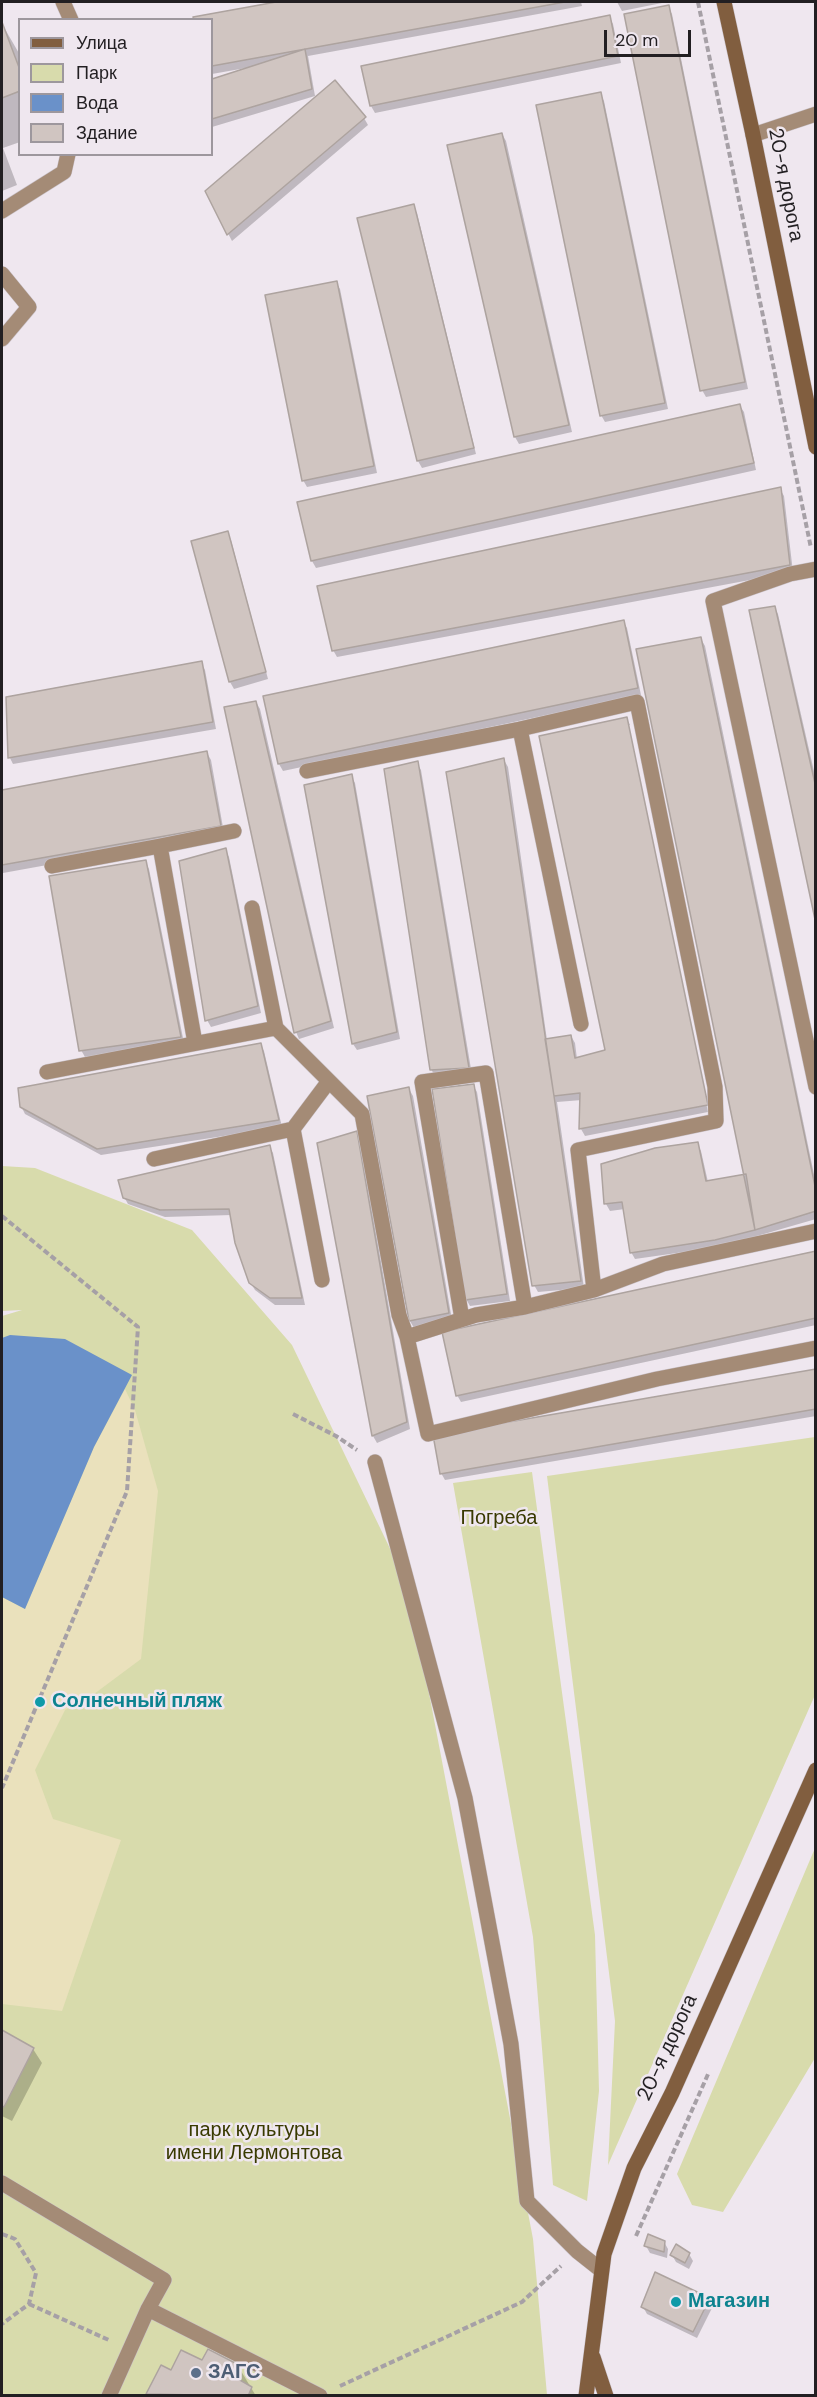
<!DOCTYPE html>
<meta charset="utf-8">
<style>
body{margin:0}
#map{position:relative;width:817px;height:2397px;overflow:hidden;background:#efe7ef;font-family:"DM Sans",sans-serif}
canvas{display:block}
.frame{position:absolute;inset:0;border:3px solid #221f22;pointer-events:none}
.legend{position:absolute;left:18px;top:18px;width:195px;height:138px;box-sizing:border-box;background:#efe7ef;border:2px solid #9d979d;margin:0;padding:8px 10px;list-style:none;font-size:18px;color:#221f22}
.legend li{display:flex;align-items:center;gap:12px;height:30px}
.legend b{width:30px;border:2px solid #9d979d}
.scale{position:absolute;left:604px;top:30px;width:87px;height:27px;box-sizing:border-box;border:3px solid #221f22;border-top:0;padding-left:8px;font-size:18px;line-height:21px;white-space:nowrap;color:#221f22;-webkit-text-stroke:4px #efe7ef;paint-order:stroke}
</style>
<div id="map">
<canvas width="817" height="2397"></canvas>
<div class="frame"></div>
<ul class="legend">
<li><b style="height:8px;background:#815e3f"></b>Улица</li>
<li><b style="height:16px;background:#d8dbac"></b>Парк</li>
<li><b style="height:16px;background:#6a91c9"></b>Вода</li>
<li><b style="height:16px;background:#d0c5c1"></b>Здание</li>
</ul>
<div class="scale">20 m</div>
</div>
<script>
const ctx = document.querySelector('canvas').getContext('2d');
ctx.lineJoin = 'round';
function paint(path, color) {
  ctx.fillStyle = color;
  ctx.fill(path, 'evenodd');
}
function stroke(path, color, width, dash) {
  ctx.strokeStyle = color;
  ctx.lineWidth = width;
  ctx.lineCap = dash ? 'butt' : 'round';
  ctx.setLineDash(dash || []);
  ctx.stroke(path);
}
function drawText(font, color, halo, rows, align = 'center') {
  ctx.font = font + ' "DM Sans",sans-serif';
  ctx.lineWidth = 5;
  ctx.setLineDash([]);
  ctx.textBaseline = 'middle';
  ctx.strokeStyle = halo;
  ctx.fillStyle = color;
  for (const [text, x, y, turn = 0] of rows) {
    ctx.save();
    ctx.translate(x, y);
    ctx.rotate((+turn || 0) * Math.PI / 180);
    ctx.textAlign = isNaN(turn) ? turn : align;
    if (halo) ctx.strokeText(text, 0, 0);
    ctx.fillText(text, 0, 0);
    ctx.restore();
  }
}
paint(new Path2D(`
 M2,1166L35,1168L192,1230L292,1345L409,1588L533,2239L547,2395H2V1316L22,1310L2,1311Z
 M815,1437V1695L608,2165L615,2021L547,1476Z
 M532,1472L595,1935L599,2091L587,2201L553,2185L533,1937L453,1483Z
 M815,1848V2058L723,2212L692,2205L677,2174Z`), '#d8dbac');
paint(new Path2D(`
 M125,1389L135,1410L158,1491L141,1659L94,1694L65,1710L35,1770L53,1819L121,1840L62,2011L2,2004V1597L25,1609L94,1447Z`), '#eae1bc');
paint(new Path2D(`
 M10,1335L65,1339L132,1375L94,1447L25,1609L2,1597V1338Z`), '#6a91c9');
paint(new Path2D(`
 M285,2H581L582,6L308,56L315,96L212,127V81L246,69V68L212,74V20L195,18Z
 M617,2H667L622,11Z
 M668,7L672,14L748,389L706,397L702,390Z
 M609,17L613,24L621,63L375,113L371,106Z
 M2,24L20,55V142L3,148L17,185L2,191Z
 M600,94L604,101L668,409L605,422L601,415Z
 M364,118L368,125L232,241L206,191Z
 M502,134L506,141L572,432L519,444L515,437L449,146Z
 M413,206L417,213L476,454L422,468L418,461L359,219Z
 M336,282L340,289L377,473L307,487L303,480Z
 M740,406L744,412L756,470L316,568L312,561Z
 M780,489L784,496L793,572L337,657L333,650Z
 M227,533L231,540L268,679L234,689L230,682L193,542Z
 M774,607L778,614L816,780V917Z
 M623,621L627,628L641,695L283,771L279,764L265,697Z
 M701,639L705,646L816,1184V1219L719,1247L635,1259L631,1252L625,1209L610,1211L606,1204L697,1144L701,1151L708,1182L745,1175Z
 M201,663L205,670L216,729L13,764L10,758Z
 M256,702L260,709L334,1028L299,1039L296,1032Z
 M627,719L630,725H627L708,1112L585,1136L581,1129L582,1100L557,1102L584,1288L538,1292L534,1285L504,760L508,767L547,1040L571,1036L575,1043L577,1059L606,1051Z
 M207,753L211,760L224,833L3,873L2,791Z
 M417,763L421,770L472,1075L435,1076L431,1069Z
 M351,776L355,783L400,1039L357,1050L353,1044Z
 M225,850L229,857L261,1013L211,1027L207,1020Z
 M145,862L149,869L184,1043L85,1057L81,1050Z
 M260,1044L264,1051L282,1127L101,1155L25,1114L21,1106Z
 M473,1085L477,1092L510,1301L470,1306L466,1299Z
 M409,1089L413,1096L452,1320L414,1328L410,1321L369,1097Z
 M356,1133L360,1140L410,1429L377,1443L373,1436L318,1144Z
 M269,1146L273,1153L305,1305H275L255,1290L250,1282L232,1215L165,1217L128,1204L124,1197Z
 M816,1253V1325L461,1402L457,1395Z
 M816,1371V1416L445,1480L441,1473Z
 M2,2032L33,2049L42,2063L12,2121L2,2116Z
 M664,2242L668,2249L667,2258L650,2253L646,2246Z
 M689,2254L693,2261L689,2269L676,2262L672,2255Z
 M709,2299L713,2306L697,2338L647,2314L643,2307Z
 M202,2362L238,2366L256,2396H149L162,2367L172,2372Z`), '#0003');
const building = new Path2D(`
 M276,2H565L212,66V20H194L193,17Z
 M669,5L745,382L700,391L624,14Z
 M610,15L618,56L370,106L361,66Z
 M2,22L20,70V91L2,98Z
 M305,49L312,89L212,119V79Z
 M335,80L366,117L227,235L205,191Z
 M601,92L665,403L600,416L536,105Z
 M502,133L569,425L514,437L447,145Z
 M414,204L474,448L417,461L357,218Z
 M337,281L374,466L302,481L265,295Z
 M740,404L754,463L311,561L297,502Z
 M781,487L790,565L332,651L317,586Z
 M228,531L266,672L229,682L191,541Z
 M775,606L816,788V924L749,610Z
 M624,620L638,688L278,764L263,696Z
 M701,637L816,1191V1211L755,1230L636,649Z
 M202,661L213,722L8,758L6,697Z
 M256,701L331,1021L294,1033L224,707Z
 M627,717L708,1105L579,1129L580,1093L554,1096L545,1039L571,1035L575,1058L605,1050L539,736Z
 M207,751L221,826L2,865V790Z
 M504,758L554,1096L581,1281L532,1286L446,772Z
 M418,761L469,1068L430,1070L384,769Z
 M352,774L397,1032L352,1044L304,785Z
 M226,848L258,1006L205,1021L179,861Z
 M146,860L181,1037L79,1051L49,876Z
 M261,1043L279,1120L97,1149L20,1107L18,1088Z
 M474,1084L507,1294L465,1300L432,1089Z
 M409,1087L449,1313L409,1321L367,1096Z
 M357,1131L407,1422L372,1436L317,1143Z
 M698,1142L706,1181L746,1174L755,1230L715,1240L630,1253L622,1202L604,1204L601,1164L655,1148Z
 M270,1145L302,1298H270L249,1283L235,1243L229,1209L160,1210L123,1198L118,1180Z
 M816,1251V1318L456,1396L442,1332Z
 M816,1369V1409L440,1474L433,1435Z
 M2,2030L34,2048L4,2107L2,2106Z
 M648,2234L665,2241L664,2252L644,2246Z
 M676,2244L690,2253L685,2263L670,2255Z
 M655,2272L710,2298L693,2332L641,2307Z
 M208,2349L239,2365L233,2376L252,2387L248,2396L146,2394L161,2365L171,2370L181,2350L202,2360Z`);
paint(building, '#d0c5c1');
stroke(building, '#ada39f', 1.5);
const service = new Path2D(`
 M63,2L71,20
 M753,135L816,114
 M2,211L64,172L68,154
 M2,274L29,307L2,339
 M816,569L790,574L713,601L816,1087
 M307,771L520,729
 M160,846L234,831
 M52,866L160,846L195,1043
 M252,908L276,1028
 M581,1024L520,729L637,702L715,1087L716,1121L578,1150L594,1290
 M47,1072L276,1028L362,1114L399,1315L407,1337
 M154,1159L293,1129
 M816,1231L663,1264L594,1290L525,1307L476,1315L407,1337L428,1434L657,1379L816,1348
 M322,1280L293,1129L329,1081
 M462,1319L422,1082L486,1073L525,1307
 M375,1462L465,1798L511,2044L527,2201L577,2251L601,2270
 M2,2183L164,2280L148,2309L109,2396
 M148,2309L320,2396`);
const secondary = new Path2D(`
 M724,2L753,135L816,447
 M593,2357L606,2396
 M586,2396L604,2254L634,2168L672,2093L816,1770`);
stroke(service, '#cac3ca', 16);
stroke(secondary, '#cac3ca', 16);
stroke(new Path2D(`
 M698,2L811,548
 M2,1216L138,1327L127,1491L2,1788
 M293,1414L336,1436L357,1450
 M2,2234L15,2239L36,2273L29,2304L2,2324
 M636,2236L709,2072
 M29,2304L111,2341
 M340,2386L522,2302L561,2266`), '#a6a0a6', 4, [6, 3]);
stroke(service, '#a48b76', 15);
stroke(secondary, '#815e3f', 15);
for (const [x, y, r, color] of [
 [40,1702,6,"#0f9aa8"],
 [676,2302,6,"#0f9aa8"],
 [196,2373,6,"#5c6f8a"]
]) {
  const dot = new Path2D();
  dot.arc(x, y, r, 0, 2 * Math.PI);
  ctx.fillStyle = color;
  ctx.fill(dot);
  stroke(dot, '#efe7ef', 2);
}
drawText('20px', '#221f22', '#efe7ef', [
 ["20-я дорога",785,185,79],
 ["20-я дорога",668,2048,-65]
]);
drawText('20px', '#393a00', '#efe7ef', [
 ["Погреба",499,1519],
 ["парк культуры",254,2131],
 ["имени Лермонтова",254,2154]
]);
drawText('bold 20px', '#0d838f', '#efe7ef', [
 ["Солнечный пляж",52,1702],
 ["Магазин",688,2302]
], 'left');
drawText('bold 20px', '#4e5e75', '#efe7ef', [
 ["ЗАГС",208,2373]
], 'left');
</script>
